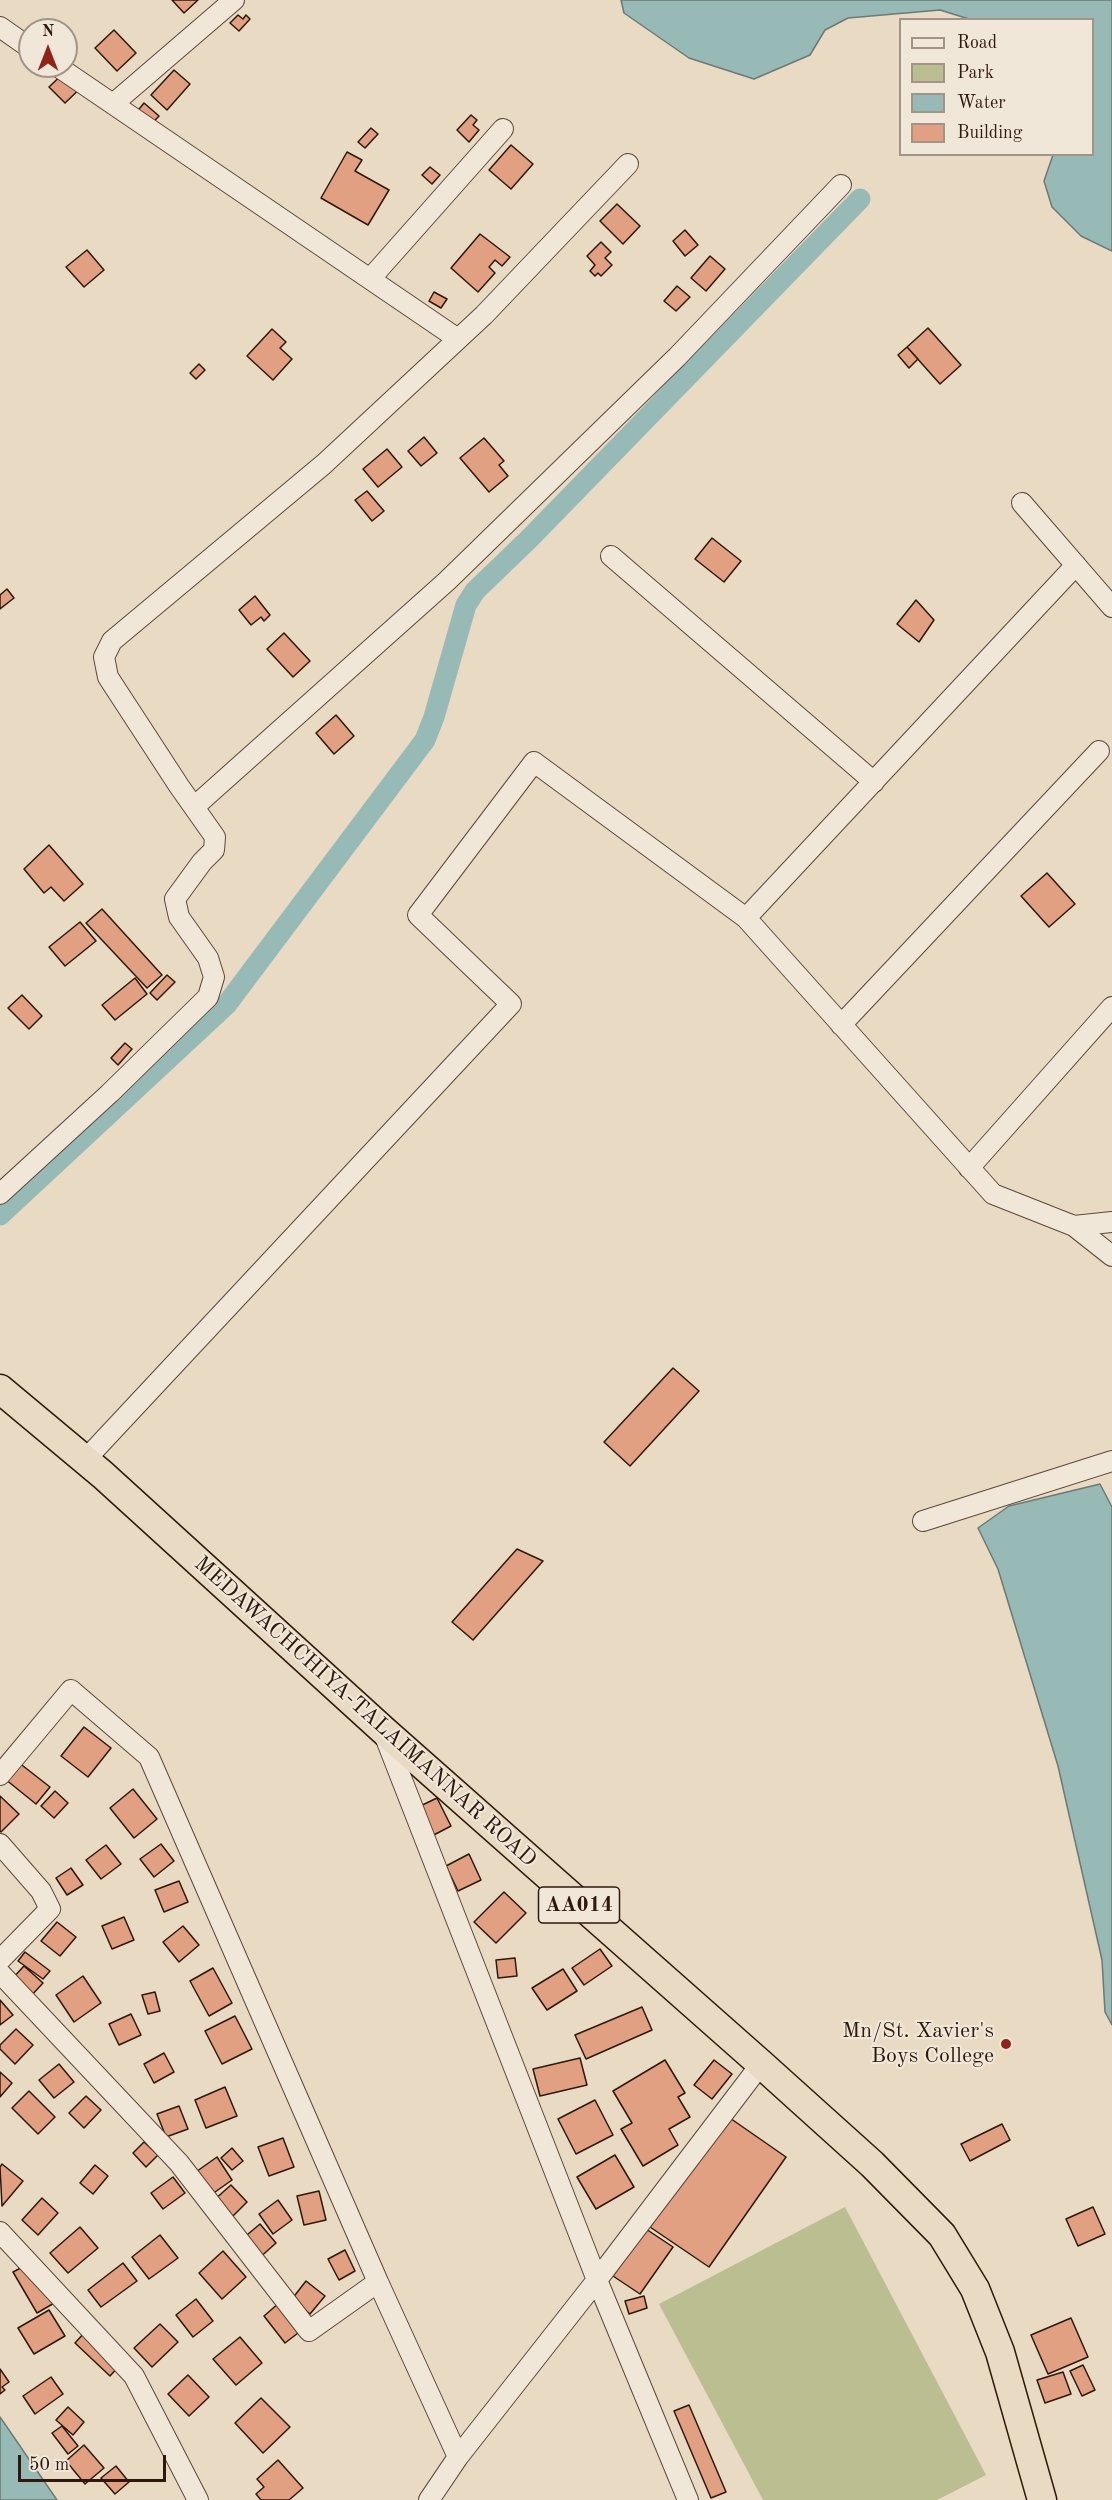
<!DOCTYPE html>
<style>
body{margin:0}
#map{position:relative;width:1112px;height:2500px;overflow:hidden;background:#e8dac3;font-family:"Old Standard TT",serif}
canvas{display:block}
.legend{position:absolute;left:899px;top:18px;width:195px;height:138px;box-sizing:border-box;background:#f0e7d8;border:2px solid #a39487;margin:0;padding:8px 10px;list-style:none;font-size:18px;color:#2f180d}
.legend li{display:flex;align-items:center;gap:12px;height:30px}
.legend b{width:30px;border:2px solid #a39487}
.north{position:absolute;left:18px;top:18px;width:60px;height:60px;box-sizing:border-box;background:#f0e7d8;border:2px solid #a39487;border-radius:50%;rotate:0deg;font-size:16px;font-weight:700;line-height:24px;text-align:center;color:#2f180d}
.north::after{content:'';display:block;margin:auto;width:21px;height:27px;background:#8f2418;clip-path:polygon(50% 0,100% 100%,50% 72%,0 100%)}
.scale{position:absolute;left:18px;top:2455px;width:148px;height:27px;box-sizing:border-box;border:3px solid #2f180d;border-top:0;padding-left:8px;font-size:18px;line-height:21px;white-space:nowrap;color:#2f180d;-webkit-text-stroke:4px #f0e7d8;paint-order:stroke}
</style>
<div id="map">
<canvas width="1112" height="2500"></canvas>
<ul class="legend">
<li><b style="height:8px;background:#f0e7d8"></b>Road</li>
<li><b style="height:16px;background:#bbbe90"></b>Park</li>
<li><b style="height:16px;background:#97bab7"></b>Water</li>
<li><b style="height:16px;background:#e1a081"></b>Building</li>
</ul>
<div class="north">N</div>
<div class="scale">50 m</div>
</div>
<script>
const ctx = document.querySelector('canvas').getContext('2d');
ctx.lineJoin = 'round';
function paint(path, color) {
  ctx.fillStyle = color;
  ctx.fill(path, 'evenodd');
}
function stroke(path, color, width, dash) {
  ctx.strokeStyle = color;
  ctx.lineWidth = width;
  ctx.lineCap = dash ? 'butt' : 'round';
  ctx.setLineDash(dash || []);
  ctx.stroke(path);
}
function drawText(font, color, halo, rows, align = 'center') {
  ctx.font = font + ' "Old Standard TT",serif';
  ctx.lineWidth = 4.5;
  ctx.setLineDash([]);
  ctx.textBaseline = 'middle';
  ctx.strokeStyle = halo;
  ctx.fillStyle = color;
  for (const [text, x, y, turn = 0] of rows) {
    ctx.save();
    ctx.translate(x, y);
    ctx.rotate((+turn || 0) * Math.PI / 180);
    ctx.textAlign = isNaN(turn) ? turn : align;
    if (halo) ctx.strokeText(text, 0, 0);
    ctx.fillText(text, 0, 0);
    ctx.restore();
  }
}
paint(new Path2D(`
 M845,2207L986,2475L937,2500H763L659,2304Z`), '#bbbe90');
const water = new Path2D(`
 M621,0H1112V251L1081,236L1052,207L1044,181L1053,155L1092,154V20L969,19L940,10L848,18L825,30L810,55L754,79L689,58L624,13Z
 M1100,1484L1112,1507V2025L1105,2012L1102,1960L1058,1766L998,1569L978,1528L1009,1506Z
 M0,2417L57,2500H0Z`);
paint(water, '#97bab7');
stroke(water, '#6d7973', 1.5);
stroke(new Path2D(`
 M0,1215L227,1004L425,740L434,717L466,605L475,591L530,538L860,199`), '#97bab7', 21);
const building = new Path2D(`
 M172,0H198L184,13Z
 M238,15L243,19L246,15L250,19L239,31L230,23Z
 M114,30L136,53L117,71L95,48Z
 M70,67L86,83L65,103L49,87Z
 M174,70L190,84L167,110L151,95Z
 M144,103L159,116L145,131L131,119Z
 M471,115L477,120L473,125L479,130L469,142L457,130Z
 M371,128L378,134L365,148L358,142Z
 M511,145L533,164L511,189L489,170Z
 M347,152L362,160L355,171L389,190L368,225L321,198Z
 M430,167L440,175L432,184L422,175Z
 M617,204L640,226L623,244L600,221Z
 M685,230L698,245L685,256L673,241Z
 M480,234L510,257L502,266L495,260L489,267L495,273L478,292L451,268Z
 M601,242L611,252L605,258L612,265L601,276L598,273L595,276L590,271L595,265L587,256Z
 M87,250L104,270L84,287L66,267Z
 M710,256L725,269L706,291L691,278Z
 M677,286L690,297L676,311L664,301Z
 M434,292L447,299L441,308L429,301Z
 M928,328L961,365L940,384L907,347Z
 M272,329L286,342L280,348L292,359L273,380L247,356Z
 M907,347L918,359L909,368L898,355Z
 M199,364L205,370L196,379L190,373Z
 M424,437L437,453L421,466L408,451Z
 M484,438L504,461L499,465L508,476L489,492L460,458Z
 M387,449L402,467L378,487L363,469Z
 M367,491L384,511L372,521L355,500Z
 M712,538L741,561L724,582L695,559Z
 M7,589L14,598L0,609V595Z
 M255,596L270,615L264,621L261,617L251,625L239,610Z
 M916,600L934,620L919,642L897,624Z
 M284,633L310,661L293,677L267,649Z
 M336,715L354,736L334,754L316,733Z
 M49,845L83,884L64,901L51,887L44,893L24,869Z
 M1047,873L1075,904L1049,927L1021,896Z
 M102,909L162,975L147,988L86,923Z
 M80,922L96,941L65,966L49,947Z
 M167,975L175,982L157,1000L150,993Z
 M135,978L147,994L115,1020L102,1005Z
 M22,995L42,1016L29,1029L8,1008Z
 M125,1043L132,1049L118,1065L111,1058Z
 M673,1368L699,1391L630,1466L604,1442Z
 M517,1549L543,1561L473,1640L452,1622Z
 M84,1727L111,1748L88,1777L61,1756Z
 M18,1762L50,1787L36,1804L5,1779Z
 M133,1789L157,1819L134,1838L110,1808Z
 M55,1791L68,1803L54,1818L41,1806Z
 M0,1796L19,1814L1,1832L0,1831Z
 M437,1798L451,1826L428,1838L414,1809Z
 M161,1844L174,1861L154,1877L140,1859Z
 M106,1845L121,1864L101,1879L86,1860Z
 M469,1854L481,1880L458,1891L446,1866Z
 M71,1868L83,1885L67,1895L56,1878Z
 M179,1881L188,1902L164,1912L155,1890Z
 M504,1892L526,1913L496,1943L474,1922Z
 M124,1917L134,1940L112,1949L102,1926Z
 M57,1922L76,1937L60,1956L41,1941Z
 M183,1926L199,1945L179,1962L163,1942Z
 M600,1949L612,1966L584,1985L572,1968Z
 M25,1952L50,1971L43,1979L18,1961Z
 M515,1958L517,1976L498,1978L496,1960Z
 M24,1966L43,1983L30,1997L11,1980Z
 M213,1968L232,2003L209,2016L190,1981Z
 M563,1969L577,1991L547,2010L532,1988Z
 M83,1976L101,2003L74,2022L56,1995Z
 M155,1992L160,2011L148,2014L142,1995Z
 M0,2000L13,2015L0,2025Z
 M642,2007L652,2030L586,2059L575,2035Z
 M131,2014L141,2035L119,2045L109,2024Z
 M235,2016L252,2049L222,2064L205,2031Z
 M16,2029L33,2045L15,2064L0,2049V2045Z
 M164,2053L174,2072L154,2083L144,2064Z
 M580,2058L587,2085L540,2096L533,2069Z
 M665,2060L685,2093L678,2097L690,2117L669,2129L678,2145L643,2166L621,2129L632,2123L613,2091Z
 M714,2060L732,2074L712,2099L694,2085Z
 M59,2064L74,2082L54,2098L39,2080Z
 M0,2072L12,2083L0,2097Z
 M225,2087L237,2116L206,2128L195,2100Z
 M29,2091L55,2117L38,2134L12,2108Z
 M86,2096L101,2110L84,2128L69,2113Z
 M595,2100L613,2135L576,2154L558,2119Z
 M179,2106L188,2129L166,2137L157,2114Z
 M727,2116L786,2157L709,2267L650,2227Z
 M1002,2124L1010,2140L970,2161L961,2144Z
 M283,2138L294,2167L269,2176L258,2147Z
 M144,2142L158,2155L146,2167L133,2153Z
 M232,2148L243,2161L232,2170L221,2158Z
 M615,2155L634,2187L596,2209L577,2177Z
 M217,2157L232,2180L208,2197L193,2174Z
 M2,2164L23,2181L2,2206L0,2167Z
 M95,2165L108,2176L93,2194L80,2183Z
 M173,2177L185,2193L163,2209L151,2193Z
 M231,2185L247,2202L231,2218L214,2200Z
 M319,2191L326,2220L304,2225L297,2196Z
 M42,2198L58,2213L38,2235L22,2220Z
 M278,2200L292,2220L273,2234L259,2214Z
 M1093,2207L1105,2234L1078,2246L1066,2219Z
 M260,2224L276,2243L257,2260L241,2240Z
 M80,2227L98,2248L68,2273L50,2253Z
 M646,2229L673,2247L640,2294L613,2276Z
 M160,2235L178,2258L149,2279L132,2257Z
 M345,2250L355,2271L339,2280L328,2259Z
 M223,2251L246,2277L222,2299L199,2273Z
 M32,2262L56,2302L37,2313L13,2272Z
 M123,2263L137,2281L101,2307L88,2290Z
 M306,2281L325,2296L310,2314L292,2299Z
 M644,2296L647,2308L629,2314L625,2301Z
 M196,2299L213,2321L193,2337L176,2315Z
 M279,2303L302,2330L285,2343L264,2316Z
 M49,2310L65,2336L34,2354L18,2328Z
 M1071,2318L1088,2357L1048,2374L1031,2335Z
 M160,2324L178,2342L152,2367L134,2348Z
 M85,2332L120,2365L110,2376L75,2343Z
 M240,2337L262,2363L236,2385L213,2359Z
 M1083,2365L1095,2390L1082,2396L1070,2371Z
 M0,2369L9,2382L2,2387L5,2390L0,2394Z
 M1063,2372L1071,2394L1045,2403L1037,2380Z
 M188,2375L209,2397L189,2416L168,2394Z
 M51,2377L63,2394L35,2414L23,2396Z
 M261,2398L290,2427L263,2453L235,2423Z
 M689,2405L726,2492L711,2498L674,2411Z
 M68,2407L84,2422L73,2435L56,2420Z
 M62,2426L78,2446L68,2454L52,2433Z
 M84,2445L104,2468L85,2484L66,2461Z
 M278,2460L303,2488L289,2500H261L256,2494L264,2487L257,2479Z
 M116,2466L129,2482L115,2494L101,2478Z`);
paint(building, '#e1a081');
stroke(building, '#2f180d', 1.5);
const minor = new Path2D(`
 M0,27L30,48
 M57,66L458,339
 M113,104L234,0
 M370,279L503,129
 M1022,503L1112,607
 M611,556L874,782
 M1076,565L746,918L993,1194L1074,1226L1112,1222
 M194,807L447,581L677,357L841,185
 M841,1025L1099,751
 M969,1168L1112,1007
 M0,1194L110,1093L208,997L214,977L208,958L179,917L175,899L202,862L214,850L215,837L179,786L108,677L104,657L112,641L324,464L484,315L628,164
 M1074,1226L1112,1256
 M85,1460L511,1004L418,915L534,762L746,918
 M923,1521L1112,1461
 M384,1734L597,2280
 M0,1775L71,1690L149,1757L378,2282
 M0,1844L41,1891L50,1909L0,1960
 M0,1973L179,2163L309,2331L378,2282L458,2457
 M0,2232L134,2376L198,2500
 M597,2280L761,2064
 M429,2500L458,2457L597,2280L688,2500`);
const highway = new Path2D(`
 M0,1389L103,1475L382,1729L761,2064L872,2164L942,2235L975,2289L1000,2352L1042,2500`);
stroke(minor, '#5d483a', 22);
stroke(highway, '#2f180d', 31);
stroke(minor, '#f0e7d8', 20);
stroke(highway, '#e8dac3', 28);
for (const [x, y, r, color] of [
 [1006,2044,6,"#8f2418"]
]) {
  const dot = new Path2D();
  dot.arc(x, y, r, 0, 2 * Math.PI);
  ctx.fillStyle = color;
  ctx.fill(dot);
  stroke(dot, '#f0e7d8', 2);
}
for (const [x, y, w] of [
 [579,1905,81]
]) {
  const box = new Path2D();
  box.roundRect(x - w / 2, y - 18, w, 36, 4.5);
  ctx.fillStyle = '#f0e7d8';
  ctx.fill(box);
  stroke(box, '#2f180d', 1.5);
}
drawText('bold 21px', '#2f180d', null, [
 ["AA014",579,1905]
]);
drawText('22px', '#2f180d', '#f0e7d8', [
 ["MEDAWACHCHIYA-TALAIMANNAR ROAD",365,1712,42]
]);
drawText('22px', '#2f180d', '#f0e7d8', [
 ["Mn/St. Xavier's",994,2031],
 ["Boys College",994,2056]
], 'right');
</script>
